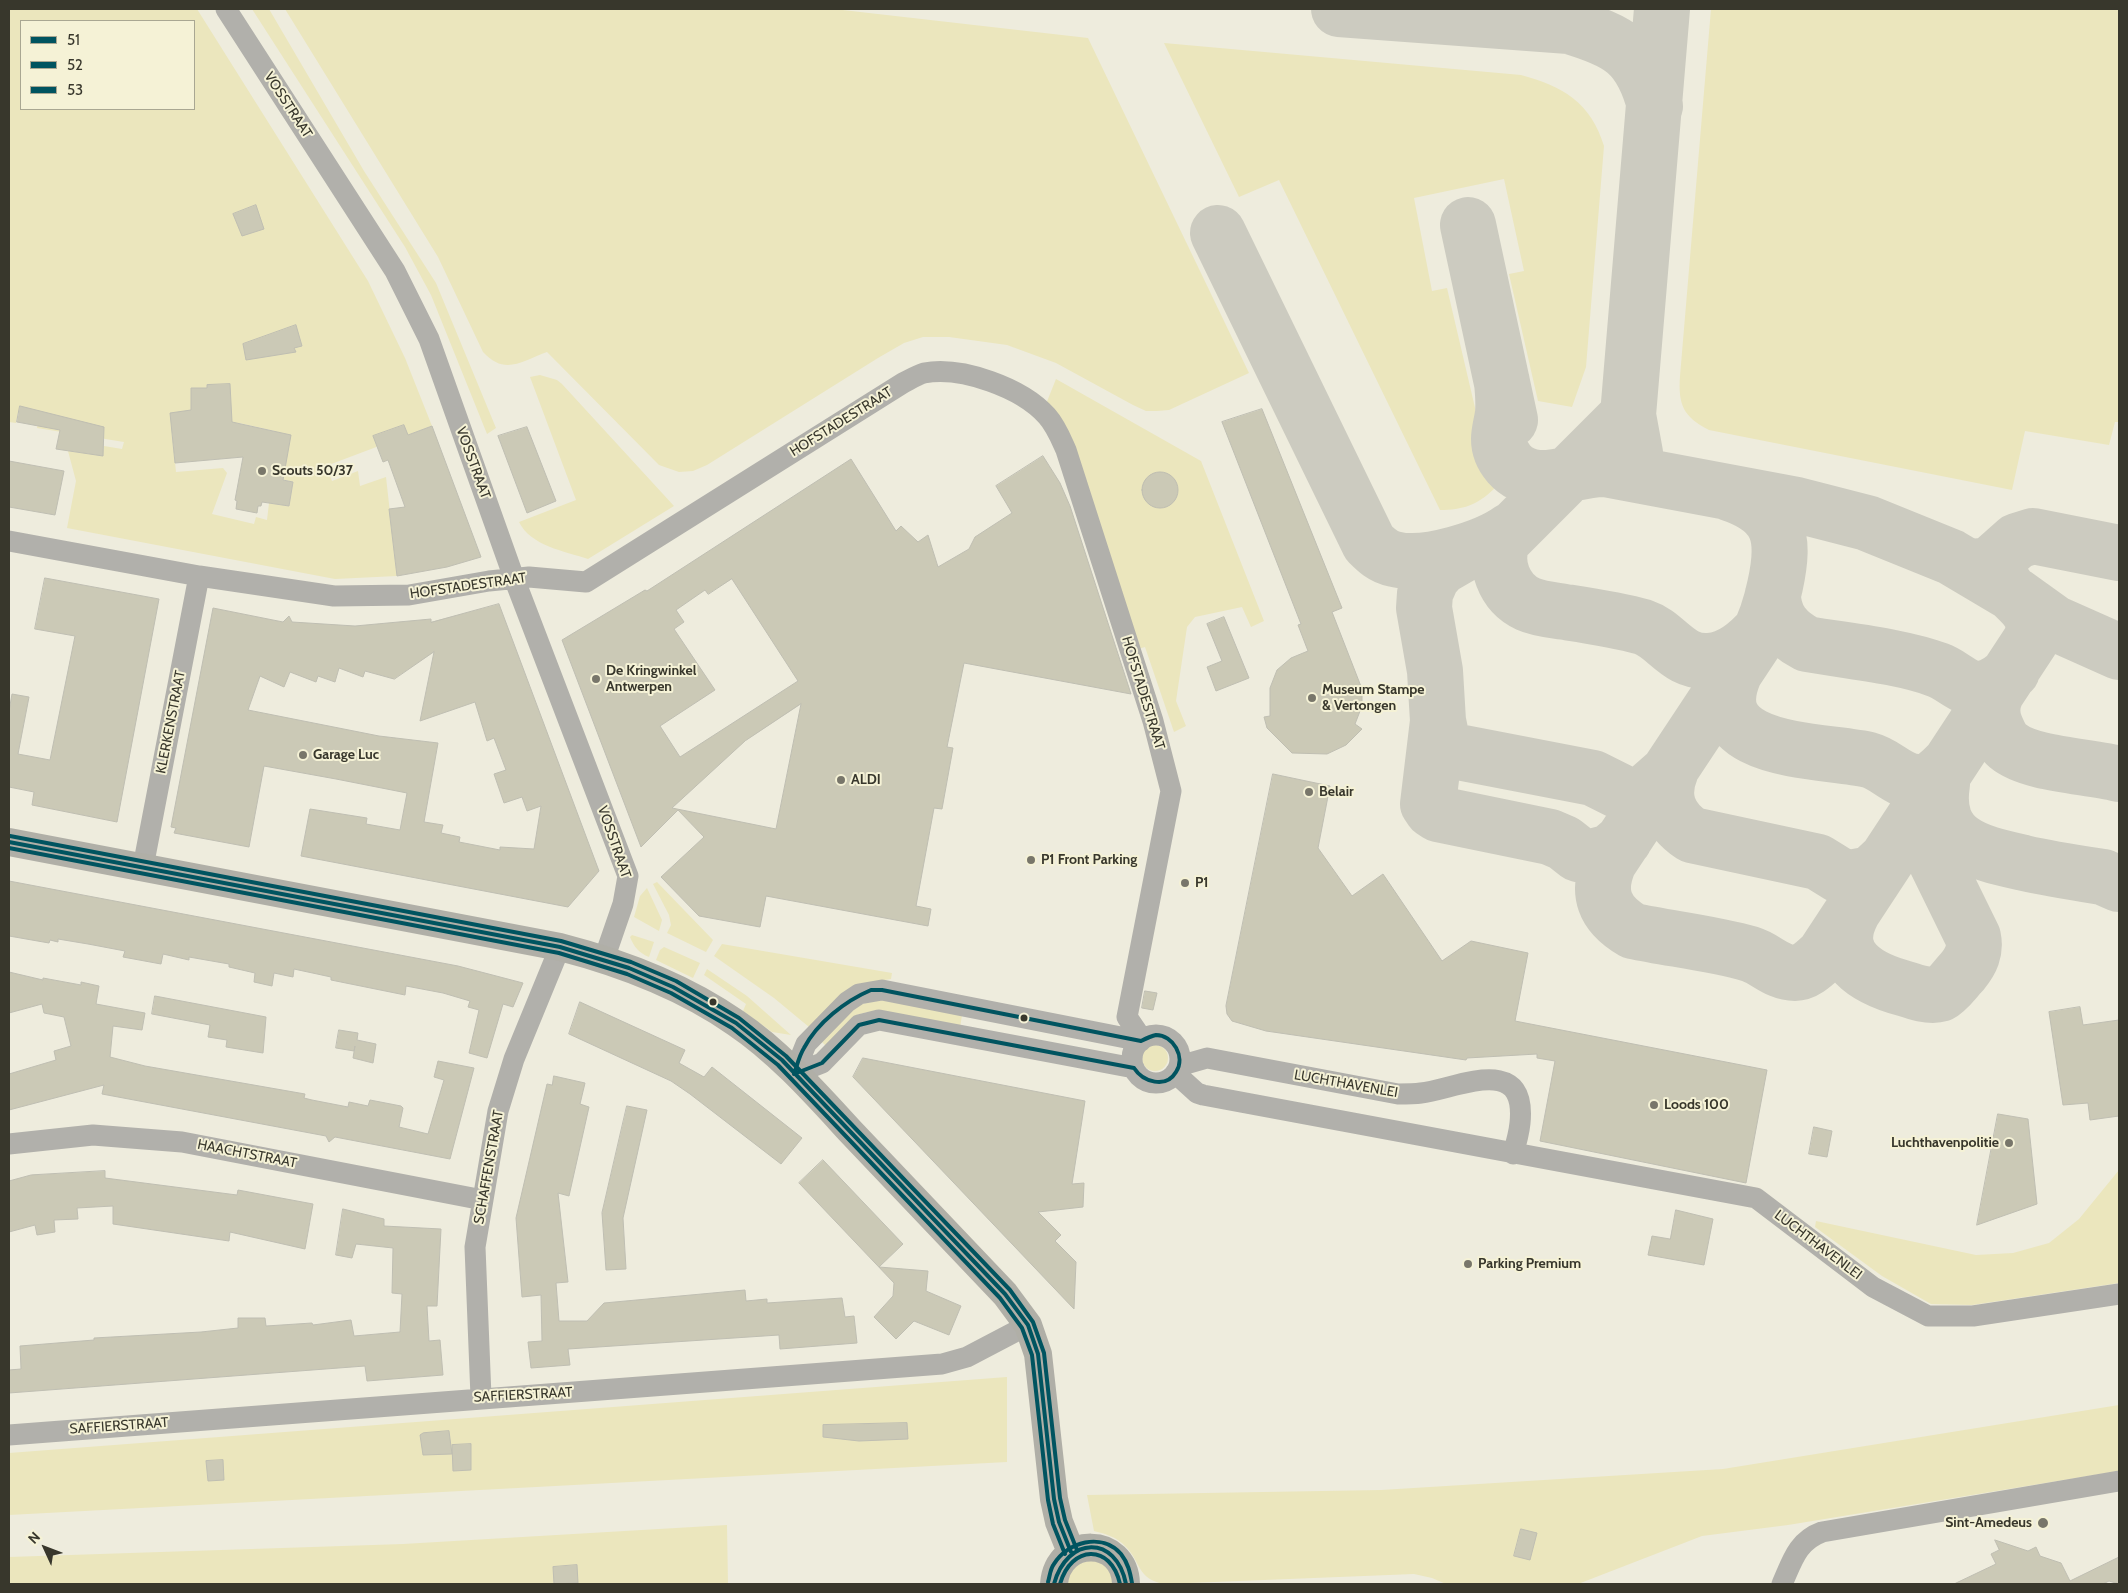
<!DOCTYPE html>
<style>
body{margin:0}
#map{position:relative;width:2128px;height:1593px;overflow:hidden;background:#eeecdd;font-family:Cabin,sans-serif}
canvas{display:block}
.frame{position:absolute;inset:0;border:10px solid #38372c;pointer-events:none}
.legend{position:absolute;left:20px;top:20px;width:175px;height:90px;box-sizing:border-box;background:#f5f2d6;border:1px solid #a9a792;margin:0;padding:6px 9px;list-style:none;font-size:15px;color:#38372c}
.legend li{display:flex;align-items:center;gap:10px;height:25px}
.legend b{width:25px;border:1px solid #a9a792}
.north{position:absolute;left:20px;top:1523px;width:50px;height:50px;-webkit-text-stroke:4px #f5f2d6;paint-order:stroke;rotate:313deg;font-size:14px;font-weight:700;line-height:20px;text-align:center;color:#38372c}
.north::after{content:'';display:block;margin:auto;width:18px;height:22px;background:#38372c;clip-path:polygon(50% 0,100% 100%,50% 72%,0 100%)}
</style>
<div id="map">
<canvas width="2128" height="1593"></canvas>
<div class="frame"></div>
<ul class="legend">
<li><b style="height:6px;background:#005460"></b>51</li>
<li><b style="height:6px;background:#005460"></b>52</li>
<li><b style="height:6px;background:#005460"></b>53</li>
</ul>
<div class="north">N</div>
</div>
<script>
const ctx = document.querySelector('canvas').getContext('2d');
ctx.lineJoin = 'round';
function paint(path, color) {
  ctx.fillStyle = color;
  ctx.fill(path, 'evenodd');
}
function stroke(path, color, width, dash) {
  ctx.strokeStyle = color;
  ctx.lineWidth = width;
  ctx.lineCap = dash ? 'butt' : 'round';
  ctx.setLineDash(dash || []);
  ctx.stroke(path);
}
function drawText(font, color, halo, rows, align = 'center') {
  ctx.font = font + ' Cabin,sans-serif';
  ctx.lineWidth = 4;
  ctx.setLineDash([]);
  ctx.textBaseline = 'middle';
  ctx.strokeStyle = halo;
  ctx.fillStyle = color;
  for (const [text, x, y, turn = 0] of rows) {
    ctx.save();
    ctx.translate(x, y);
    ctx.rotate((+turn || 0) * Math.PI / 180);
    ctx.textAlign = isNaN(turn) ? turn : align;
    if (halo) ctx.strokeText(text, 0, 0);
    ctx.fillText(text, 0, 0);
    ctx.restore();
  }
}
paint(new Path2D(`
 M9,9H197L368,281L405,358L432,426L326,466L332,481L358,471L360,486L386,477L397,576L335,579L67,528L76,481L68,451L102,455L104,446L122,449L124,442L37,428L38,418L18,413L16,423L9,422ZM21,21H194V109H21ZM239,423L274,431L281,479L293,482L289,506L269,503L267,520L256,517L254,524L212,514L227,473L223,468L176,472L172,432Z
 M252,9H269L364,171L436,283L496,428L487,434L431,295L405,247Z
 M285,9H834L1088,38L1249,373L1169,410L1157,411H1146L1133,405L1056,363L1007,345L949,337H923L904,343L878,358L707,465L693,471L679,472L659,465L547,352C522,361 505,376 483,352L438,257Z
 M1711,9H2119V422H2115L2109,445L2025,431L2012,490L1709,430C1683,417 1678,404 1680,376Z
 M1164,43L1521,75C1563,86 1591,103 1604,146L1586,367L1572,407L1538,401L1509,274L1524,271L1504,179L1414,198L1432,291L1447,288L1494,489C1477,505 1463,510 1440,510L1279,180L1239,197Z
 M540,375L557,380L562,384L674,506L588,559C564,551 531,546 519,522L576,500L530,377Z
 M1056,379L1201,461L1264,621L1251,627L1242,607L1195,617L1187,627L1176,701L1186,726L1174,732L1145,647L1138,649L1046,404Z
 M657,882L713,940L706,952L667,933L671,925L669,915L653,884Z
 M647,888L662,920L659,931L634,917L640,896Z
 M632,935L654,942L649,957C639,953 634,947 630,937Z
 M722,944L892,973L891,979L859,984L809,1027L774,998L714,956Z
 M664,947L700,963L693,978L656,960L660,950Z
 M707,969L747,996L791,1035L772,1032L743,1011L746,1004L704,975Z
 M881,1000L962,1015L960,1028L868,1012L857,1015L826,1046L821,1041L857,1005Z
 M1142 1058a13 13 0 1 1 26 0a13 13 0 1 1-26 0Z
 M2119,1170V1283L1972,1305L1931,1304L1882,1276L1815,1227L1816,1221L1976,1255L2013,1253L2049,1243L2079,1219Z
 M1007,1377V1462L9,1515V1453Z
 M2119,1405V1471L1788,1525L1702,1536L1578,1584H1446L1432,1578L1414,1574L1164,1584C1137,1579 1141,1562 1126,1547C1117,1537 1106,1534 1094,1531L1087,1495L1381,1490L1723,1469Z
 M727,1525L728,1584H9V1557L403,1544Z
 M1094,1559L1108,1566L1114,1584H1066L1072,1566Z`), '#ebe6bd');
stroke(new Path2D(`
 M1339,9L1569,26C1619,41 1641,52 1655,106
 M1468,225L1510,420
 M1218,233L1369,543C1376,550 1383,557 1394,559C1425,567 1486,548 1511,530
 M1502,382C1503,392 1504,402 1503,413C1502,422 1499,431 1499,439C1499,449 1503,457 1509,464C1535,493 1573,468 1605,469L1797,505L1867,523L1951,557L2015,595L2054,623L2119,652
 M1628,415L1503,540C1493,563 1504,593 1528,604C1539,609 1553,610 1565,612C1591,616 1618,620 1643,627C1667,635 1677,663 1709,661C1732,660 1749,644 1763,628
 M1635,453L1628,415L1662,9
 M1729,493C1780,510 1786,536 1775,586C1771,605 1766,622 1756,640L1609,862C1596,893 1604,914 1633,931C1671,939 1712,943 1750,954C1766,959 1777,973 1795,973C1806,973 1816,962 1824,955L2031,640C2045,597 1989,599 2002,556
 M1472,549L1441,567L1432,577L1425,593L1424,608L1435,671L1438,721L1428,804L1432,810L1438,814L1550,837L1564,843L1578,854L1591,857L1610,852L1624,840
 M1970,567L1990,565L2017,541L2033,536L2119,553
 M1773,594C1773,618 1786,633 1807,644C1847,651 1901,656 1938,670C1952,675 1964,689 1979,689C1993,688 2003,680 2012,671
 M1734,674C1700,756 1823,749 1869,760C1888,765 1899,783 1920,782C1932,782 1941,772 1949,764
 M1996,694C1991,705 1991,716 1996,727C1999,734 2002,741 2008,746C2031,765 2090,766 2119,774
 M1438,721L1442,740L1453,751L1593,778L1629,796L1646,792L1671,770
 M1671,770C1660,797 1668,819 1692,835L1818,862L1839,875L1849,878L1871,874L1886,860
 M1942,784C1933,844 1979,853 2024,863C2050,869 2077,873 2103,877L2119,884
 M1852,913C1829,958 1868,979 1906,989C1915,992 1930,997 1940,994C1948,990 1956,978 1962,972C1971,961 1976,951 1973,937L1922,833C1919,819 1921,808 1928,795`), '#cccbc0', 56);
const building = new Path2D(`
 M256,205L264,229L242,236L233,214Z
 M296,325L302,346L294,348L296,352L246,360L243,344Z
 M230,384L232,422L291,435L283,480L293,482L289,506L262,502L261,506H258L257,513L236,509L237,501L235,500L243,457L175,463L170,413L191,410V388H207V385Z
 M20,406L104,427L103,456L56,449L60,430L17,422Z
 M1262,409L1342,608L1332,612L1362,689V706L1355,724L1362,729L1346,745L1327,754L1292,753L1267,728L1264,717L1270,716V688L1277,670L1291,658L1308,651L1298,625L1301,624L1222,422Z
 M404,425L408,435L432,426L481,557L447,567L397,576L389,509L405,507L388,460L383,462L373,436Z
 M527,427L556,501L527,513L498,436Z
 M1043,456L1060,483L1070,506L1131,694L964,663L947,747L953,748L942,809L934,808L916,906L931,909L928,926L766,896L760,927L699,916L661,877L704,837L678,810L641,847L562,640L645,590L647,591L851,459L896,531L901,526L918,542L928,535L938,567L969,549L975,537L1012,513L996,486ZM732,579L798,681L680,757L660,726L715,690L674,629L684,622L676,610L705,590L708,594ZM801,704L776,829L672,808L745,741Z
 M9,461L64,471L55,515L9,507Z
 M1142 490a18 18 0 1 1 36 0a18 18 0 1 1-36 0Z
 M45,578L159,599L117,822L32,805L34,792L9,787V711L12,694L29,697L18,754L50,760L75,636L35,629Z
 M499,604L599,871L568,907L301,856L310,809L367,818L366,824L400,830L407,793L336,779L264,766L249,847L174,833L176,828L171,827L213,608L283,622L289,616L292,622L355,626L431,619V622ZM434,652L420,721L475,702L487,741L494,738L506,770L494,774L504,803L522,797L527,811L541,806L534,849L500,847V850L459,842L460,837L441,833L443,825L424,822L438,743L379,736L248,710L260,676L284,687L290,672L316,682L318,676L335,682L339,668L363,677L365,671L394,679Z
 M1224,617L1249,678L1216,691L1207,667L1222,661L1207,624Z
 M1273,774L1330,786L1318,848L1352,896L1383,874L1442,961L1471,941L1528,953L1515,1021L1767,1070L1746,1183L1540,1141L1555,1061L1537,1058V1054L1467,1058L1466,1060L1266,1031L1232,1021L1227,1014L1226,1006Z
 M9,881L458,966L523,983L513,1007L503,1004L487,1058L469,1053L479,1010L468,1007L470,1001L443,993L406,986L405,995L331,980V977L294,969L293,977L274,973L272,986L254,982L255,973L229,967V964L189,957V960L163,954L161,964L123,957L125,951L88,944L58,939V942L50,940L49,943L9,936Z
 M9,972L43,980V978L81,985V982L99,986L96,1004L145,1013L142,1030L113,1026L110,1057L145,1066L305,1094L304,1098L312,1100L348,1107L349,1102L368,1106L370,1100L401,1106L403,1108L399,1127L428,1134L444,1080L434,1077L438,1061L474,1068L450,1159L335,1137L329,1142L326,1136L102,1094L104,1085L9,1110V1074L56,1060L54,1051L71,1046L64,1017L44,1013L42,1004L9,1013Z
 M1145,991L1157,993L1153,1010L1142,1008Z
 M155,996L266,1017L263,1053L226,1047L227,1040L208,1037L210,1025L152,1014Z
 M580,1002L685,1050L679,1063L704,1077L712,1067L802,1138L781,1164L690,1094L671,1081L569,1034Z
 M2080,1007L2083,1025L2119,1020V1116L2090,1120L2088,1103L2063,1105L2049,1012Z
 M339,1030L358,1033L357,1040L376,1044L373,1063L353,1058L355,1046L354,1051L336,1048Z
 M863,1058L1085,1101L1072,1184L1084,1183L1083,1207L1038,1212L1061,1235L1055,1241L1076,1262L1074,1309L853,1077Z
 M554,1076L585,1083L580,1104L589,1107L569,1196L558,1193L568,1282L556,1283L559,1321H587L604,1303L745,1290L746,1301L767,1299V1303L842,1298L845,1317L854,1316L857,1343L780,1349L779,1335L568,1349L570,1365L531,1368L528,1342L542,1341L541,1295L522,1297L516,1218L547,1084L552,1085Z
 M627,1106L647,1110L623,1218L626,1269L606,1270L602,1213Z
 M1998,1114L2028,1119L2037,1204L1977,1225Z
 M1814,1127L1832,1131L1827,1157L1809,1154Z
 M823,1160L903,1244L879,1267L928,1271L926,1291L961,1306L949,1335L914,1321L896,1339L874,1317L893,1296L894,1283L799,1183Z
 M105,1171V1178L237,1195L238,1190L313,1204L305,1249L230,1232L229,1241L113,1224V1206L77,1208L78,1219L54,1220L55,1232L37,1235L35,1225L9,1232V1181L31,1175Z
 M343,1209L384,1219V1226L441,1229L437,1306H427L429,1341L440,1340L443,1375L367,1381L365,1366L9,1393V1370L21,1369L20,1346L94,1340V1338L201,1332L238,1328V1318H265L266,1326L312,1323L313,1325L351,1320L354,1336L400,1332L402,1294L392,1293L393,1248L356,1244L352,1258L336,1255Z
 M1676,1210L1713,1219L1704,1265L1648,1255L1652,1236L1670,1239Z
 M907,1423L908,1439L859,1441L823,1437V1425Z
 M449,1431L452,1454L423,1455L420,1435L423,1433Z
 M471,1444V1470L453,1471L452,1445Z
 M223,1460L224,1480L208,1481L206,1461Z
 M1521,1529L1537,1533L1530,1560L1514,1556Z
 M1995,1540L2028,1551L2036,1547L2040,1556L2061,1563L2070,1581L2119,1557V1584L2109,1581L2103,1584H1954L1996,1564L1991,1554L1999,1550Z
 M577,1565L578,1583L554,1584L553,1567Z`);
paint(building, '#cbc9b6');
stroke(building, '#bfbeb2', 1);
stroke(new Path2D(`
 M226,9L395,271L429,339L514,578L628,876L623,904L604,959
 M9,541L199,576L334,596L409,595L489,581L529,577L586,582L903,383C909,380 917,375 924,373C962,366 1022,388 1047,416C1056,426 1061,439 1066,450L1153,721L1171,791L1127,1017L1142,1039
 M143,867L199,576
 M1132 1059a24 24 0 1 1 48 0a24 24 0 1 1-48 0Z
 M1179,1066L1207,1058L1398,1094C1406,1094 1414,1094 1421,1093C1456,1089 1527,1052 1520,1123C1519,1133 1516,1144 1513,1154
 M1175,1073L1197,1093L1203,1095L1756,1198L1873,1287L1928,1316H1973L2119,1294
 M794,1074L806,1044L847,1002L859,994L882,990L1141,1041
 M794,1074L822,1063L859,1025L879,1020L1134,1068
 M9,1144L93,1135L182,1142L483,1200
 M481,1397L475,1247L498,1111L514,1059L560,947
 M9,1435L942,1364L967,1357L1028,1325
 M1782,1584C1792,1562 1797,1541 1822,1532L2119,1481`), '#b1b0ab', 21);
stroke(new Path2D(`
 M9,842L560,947C622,963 683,986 736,1023C779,1052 816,1094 851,1132C903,1186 954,1240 1005,1294L1028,1325L1038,1354L1054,1499L1059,1522L1071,1552
 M1054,1584C1058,1535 1125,1536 1126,1584`), '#b0afa7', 28);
stroke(new Path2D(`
 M9,842L560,947L629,968L673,987L736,1023L782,1060L1005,1294L1028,1325L1038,1354L1054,1499L1059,1522L1071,1552
 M871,990H882L1141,1041C1145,1039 1151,1036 1156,1035C1173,1035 1186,1057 1176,1072C1166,1089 1143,1082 1134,1068L879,1020L859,1025L822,1063L794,1074C797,1066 799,1056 804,1048C817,1023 845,1001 871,990Z
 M1054,1584C1067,1536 1116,1534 1126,1584`), '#005460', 4);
stroke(new Path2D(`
 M9,848L559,953L627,974L671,993L732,1028L778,1065L1000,1298L1022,1328L1032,1355L1048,1500L1053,1524L1065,1554
 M1060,1584C1071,1545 1111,1543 1120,1584`), '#005460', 4);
stroke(new Path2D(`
 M10,836L561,941L631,962L676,981L739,1018L786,1056L1010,1290L1033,1322L1044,1353L1060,1498L1065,1520L1077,1550
 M1048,1582C1050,1576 1050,1569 1054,1564C1067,1542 1102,1532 1121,1554C1128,1563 1130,1572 1132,1583`), '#005460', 4);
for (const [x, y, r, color] of [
 [262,471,5,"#78766a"],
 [596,679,5,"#78766a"],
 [1312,698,5,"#78766a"],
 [303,755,5,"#78766a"],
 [841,780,5,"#78766a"],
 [1309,792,5,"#78766a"],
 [1031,860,5,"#78766a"],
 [1185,883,5,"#78766a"],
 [713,1002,4.5,"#38372c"],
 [1024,1018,4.5,"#38372c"],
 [1654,1105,5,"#78766a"],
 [2009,1143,5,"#78766a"],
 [1468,1264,5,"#78766a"],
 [2043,1523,6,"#78766a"]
]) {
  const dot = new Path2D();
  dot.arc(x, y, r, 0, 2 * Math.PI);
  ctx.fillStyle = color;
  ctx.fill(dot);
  stroke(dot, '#f5f2d6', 2);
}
drawText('14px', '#38372c', '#f5f2d6', [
 ["VOSSTRAAT",288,105,57],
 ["HOFSTADESTRAAT",841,422,-32],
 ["VOSSTRAAT",473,463,70],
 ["HOFSTADESTRAAT",468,586,-8],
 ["HOFSTADESTRAAT",1143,693,73],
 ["KLERKENSTRAAT",171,722,-79],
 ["VOSSTRAAT",614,842,71],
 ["LUCHTHAVENLEI",1346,1084,10],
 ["HAACHTSTRAAT",247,1154,11],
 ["SCHAFFENSTRAAT",489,1167,-80],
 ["LUCHTHAVENLEI",1818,1245,37],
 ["SAFFIERSTRAAT",523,1395,-3],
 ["SAFFIERSTRAAT",119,1426,-4]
]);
drawText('bold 14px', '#38372c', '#f5f2d6', [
 ["Scouts 50/37",272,471],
 ["De Kringwinkel",606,671],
 ["Antwerpen",606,687],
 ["Museum Stampe",1322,690],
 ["& Vertongen",1322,706],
 ["Garage Luc",313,755],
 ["ALDI",851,780],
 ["Belair",1319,792],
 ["P1 Front Parking",1041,860],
 ["P1",1195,883],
 ["Loods 100",1664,1105],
 ["Luchthavenpolitie",1999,1143,"right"],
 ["Parking Premium",1478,1264],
 ["Sint-Amedeus",2032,1523,"right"]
], 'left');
</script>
